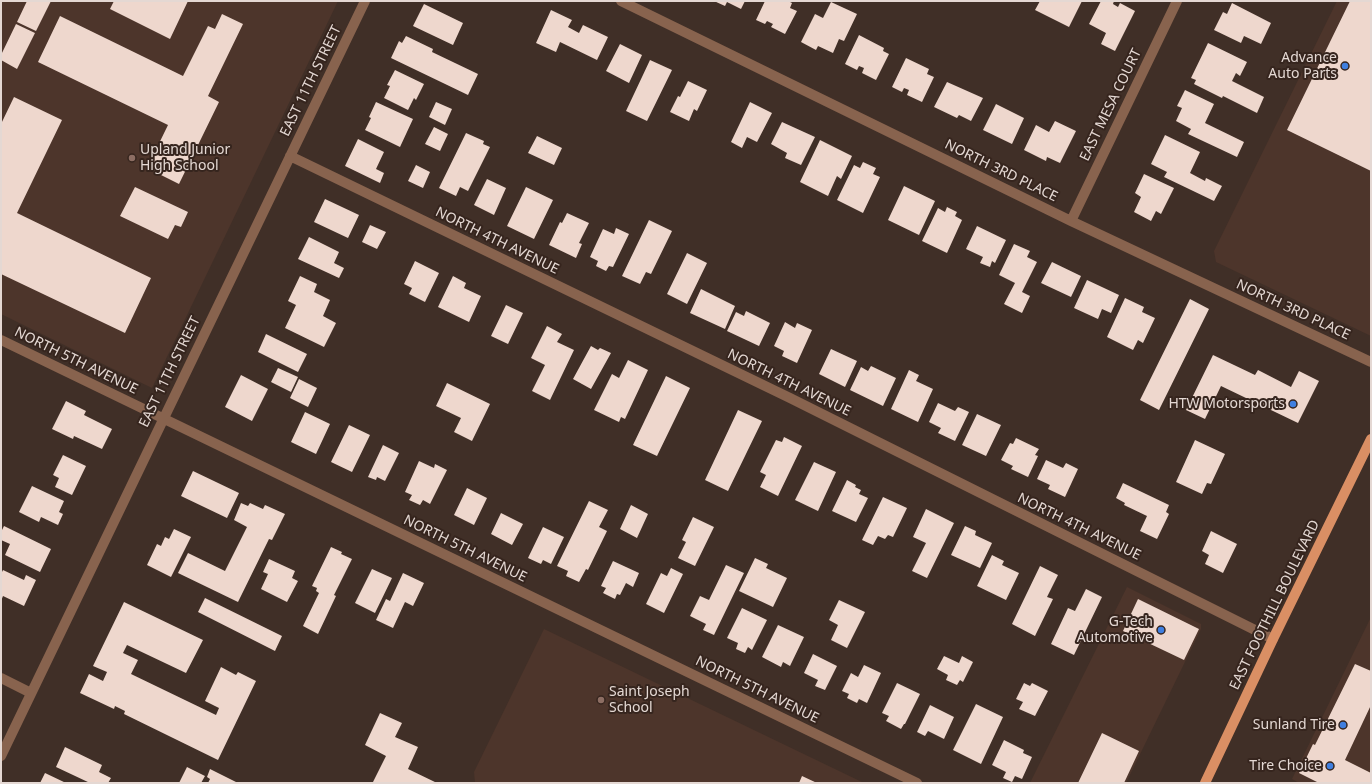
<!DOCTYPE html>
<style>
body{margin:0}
#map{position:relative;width:1372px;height:784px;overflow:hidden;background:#402f27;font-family:"Noto Sans",sans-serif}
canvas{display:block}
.frame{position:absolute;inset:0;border:2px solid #e4d8d3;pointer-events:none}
</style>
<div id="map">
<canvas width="1372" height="784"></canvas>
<div class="frame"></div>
</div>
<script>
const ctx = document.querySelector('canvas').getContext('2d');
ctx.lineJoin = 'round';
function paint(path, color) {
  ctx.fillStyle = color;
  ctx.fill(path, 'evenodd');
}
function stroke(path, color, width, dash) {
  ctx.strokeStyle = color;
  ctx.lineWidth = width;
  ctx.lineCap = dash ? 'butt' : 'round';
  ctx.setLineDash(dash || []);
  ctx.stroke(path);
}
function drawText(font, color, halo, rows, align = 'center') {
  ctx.font = font + ' "Noto Sans",sans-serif';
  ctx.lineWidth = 4;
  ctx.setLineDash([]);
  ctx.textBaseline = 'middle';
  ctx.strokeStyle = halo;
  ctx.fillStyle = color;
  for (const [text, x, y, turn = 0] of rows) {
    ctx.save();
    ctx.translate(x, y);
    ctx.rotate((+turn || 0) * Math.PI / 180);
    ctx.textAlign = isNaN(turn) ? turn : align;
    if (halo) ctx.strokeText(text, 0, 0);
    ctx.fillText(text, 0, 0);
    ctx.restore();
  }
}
paint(new Path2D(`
 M1,1H338L152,388L1,314Z
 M1337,1H1371V336L1216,262L1214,251Z
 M1127,587L1201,624V629L1126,783H1030Z
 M1371,617V783H1299L1292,779Z
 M544,629L864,783H475L474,772Z`), '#4d352b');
paint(new Path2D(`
 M27,1H51L36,31L17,22Z
 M114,1H188L170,39L110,9Z
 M714,1H745L741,9L727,2L725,6Z
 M765,1H788L792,3L790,8L797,11L785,34L771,27L773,24L767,21L765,24L756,20Z
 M1040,1H1082L1069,27L1035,10Z
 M1101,1H1114L1113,4L1118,7L1120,3L1135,11L1115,51L1101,44L1106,33L1089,24Z
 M1350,1H1371V171L1287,130Z
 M831,2L857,14L844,41L839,39L833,53L818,46L816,50L801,42L815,14L823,18Z
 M1232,3L1271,23L1261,44L1244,36L1241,43L1214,30L1223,12L1227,14Z
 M424,4L463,23L453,45L413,26Z
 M551,10L572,20L568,27L579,33L583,25L608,37L597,60L560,42L556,52L536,43Z
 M222,14L243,24L208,96L219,102L179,184L147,168L168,125L38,62L60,16L183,76L208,26L215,29Z
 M16,24L35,33L17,69L1,60V55Z
 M859,35L884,48L883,51L889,54L876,80L862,73L864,68L859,66L857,70L845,64Z
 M406,36L433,49L432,52L478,74L468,95L391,58L399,41L402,43Z
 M1208,43L1247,62L1240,76L1236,73L1232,81L1264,97L1257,113L1223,96L1222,98L1194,84L1196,80L1191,78Z
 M620,44L642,55L629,83L606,71Z
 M906,58L929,69L927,74L934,77L922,102L907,95L909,90L904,88L902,92L892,87Z
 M650,60L672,70L647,121L626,111Z
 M395,70L424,84L416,100L414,98L408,110L384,98L390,86L387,85Z
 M688,81L707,90L697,111L694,109L689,121L670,112L678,96L680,97Z
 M947,82L983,98L971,121L959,115L957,118L934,107Z
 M1185,90L1214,104L1205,123L1244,142L1237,157L1188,134L1191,129L1176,121L1182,108L1177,106Z
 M14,97L62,120L17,213L151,278L125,333L1,274V124Z
 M376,102L413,119L400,147L365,130L371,118L369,117Z
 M436,102L452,109L445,125L429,117Z
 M750,102L772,113L757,142L747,137L742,148L731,142Z
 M996,104L1024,118L1012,144L983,130Z
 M1055,121L1076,131L1060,163L1047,157L1046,161L1024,150L1036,125L1049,132Z
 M782,122L815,137L801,165L785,158L787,153L771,144Z
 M434,127L448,134L440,151L425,144Z
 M466,133L484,141L483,144L490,147L468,191L460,187L456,196L439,188Z
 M1165,135L1200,152L1190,173L1205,181L1206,178L1222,186L1214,201L1164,177L1167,172L1151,164Z
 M537,136L562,148L554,165L528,153Z
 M358,139L384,152L376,169L384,173L380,183L345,166Z
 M820,140L852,156L841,179L837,176L828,196L800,182Z
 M863,162L876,168L873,174L880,177L863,213L837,200L854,165L860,168Z
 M416,165L430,172L423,188L408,181Z
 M1144,174L1174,188L1161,214L1156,211L1151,221L1134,212L1141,197L1135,193Z
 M487,179L506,188L494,215L474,205Z
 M904,186L935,201L919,235L888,220Z
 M135,187L188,212L181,227L175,225L168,239L120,216Z
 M526,187L553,200L534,239L507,226Z
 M325,199L359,215L348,238L314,222Z
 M947,207L957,212L955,216L962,220L947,253L922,241L938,208L945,212Z
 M567,213L589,223L579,243L582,244L576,258L549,245L560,222L562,223Z
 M649,220L672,231L651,274L646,272L640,284L622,276Z
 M370,225L386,232L377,249L362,242Z
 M977,226L1006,240L995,263L992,261L990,267L980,263L983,257L966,249Z
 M616,228L629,234L613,267L609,266L606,271L596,266L598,261L590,257L603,229L614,234Z
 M309,237L339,252L334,263L344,268L339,278L298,259Z
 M1014,244L1030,251L1027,257L1037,262L1022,292L1030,296L1022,313L1004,304L1015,283L999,275Z
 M687,253L707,263L687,304L667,294Z
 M415,261L439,273L425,302L409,294L412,288L404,284Z
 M1052,262L1081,276L1071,297L1041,283Z
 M300,276L317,284L314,292L330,300L323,316L336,323L324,347L285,328L296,305L288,301Z
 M453,276L466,283L464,288L481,296L469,322L438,307Z
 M1087,280L1119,295L1111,313L1102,309L1098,319L1074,308Z
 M701,289L735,306L725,329L690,313Z
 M1125,298L1144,307L1142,312L1155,318L1143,343L1138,340L1133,350L1107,337Z
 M1190,299L1209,309L1159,410L1140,400Z
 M506,305L523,313L508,344L491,336Z
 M746,311L770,323L759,346L727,331L736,312L744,316Z
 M785,322L795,328L797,323L812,330L797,363L782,356L784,351L774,346Z
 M547,326L562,334L557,342L574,350L550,400L532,391L545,365L531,358Z
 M266,334L307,354L298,372L258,352Z
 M591,346L598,350L600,348L611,353L591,389L573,379Z
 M831,349L857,361L845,387L819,374Z
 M1213,355L1255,375L1258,370L1291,387L1299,371L1319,381L1298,423L1221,386L1205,419L1186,410Z
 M628,360L648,370L625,419L621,417L619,422L594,410L612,374L619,378Z
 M871,366L896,378L883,406L850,390L861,367L868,371Z
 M278,368L298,377L291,392L271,382Z
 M909,370L919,375L916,381L933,389L918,422L891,409Z
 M241,375L268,389L252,421L225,407Z
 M666,376L690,388L657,456L633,445Z
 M299,379L317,388L308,407L290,398Z
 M447,383L490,404L472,441L454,432L461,418L436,406Z
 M66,401L86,411L84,415L112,429L102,449L74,436L73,439L52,429Z
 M938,403L955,411L958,407L969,412L955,441L938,433L941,428L929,422Z
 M738,410L762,421L728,491L705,480Z
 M305,412L330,424L316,454L291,442Z
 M977,414L1001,425L986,456L962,445Z
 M349,425L370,435L352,472L331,462Z
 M784,437L802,446L778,496L760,487L766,475L760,472L776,440L782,442Z
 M1016,438L1039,449L1035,455L1038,456L1028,477L1011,469L1013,466L1001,460L1010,443L1013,444Z
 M1195,440L1225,454L1211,484L1207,483L1202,494L1176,482Z
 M383,445L399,453L385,481L377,477L376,480L368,477Z
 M63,455L86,466L72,495L55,487L59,478L53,475Z
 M1046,460L1063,468L1066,463L1078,469L1065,497L1048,489L1050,485L1037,479Z
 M419,461L434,468L435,464L447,470L430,504L423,500L420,505L409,500L412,495L405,492Z
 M814,462L836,472L818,511L795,500Z
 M193,471L239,493L227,518L181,496Z
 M847,480L856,485L855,487L861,490L859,494L868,498L856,522L832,511Z
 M1123,483L1169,505L1166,512L1169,514L1157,539L1140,531L1147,516L1124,505L1125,503L1116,498Z
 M32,486L64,501L59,512L63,514L58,525L41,517L39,522L19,512Z
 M467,488L487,498L474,525L454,515Z
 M883,497L907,508L893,537L888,535L885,539L878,536L873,545L862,540Z
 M589,501L608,510L599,527L607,531L588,570L586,569L579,582L566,576L568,571L557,566Z
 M241,503L248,506L250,503L263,509L265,505L285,514L272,540L269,539L238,602L178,573L188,553L225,571L247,527L234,520Z
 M631,505L648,514L637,538L620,529Z
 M926,509L954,523L927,578L912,571L926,543L913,537Z
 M501,513L523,524L512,545L491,534Z
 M693,517L714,527L695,566L678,558L686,542L682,540Z
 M4,526L51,549L40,572L5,555L10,544L1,540V532Z
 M965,526L976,531L975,535L992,543L980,568L951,555Z
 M543,527L564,537L551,564L543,560L541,564L528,558Z
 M174,529L191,537L171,577L147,565L157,544L161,546L165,537L169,539Z
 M1211,531L1237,544L1223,573L1205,564L1209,555L1202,551Z
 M331,547L342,552L341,554L352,559L334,595L336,596L318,634L303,626L319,593L316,591L317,588L312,586Z
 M992,555L1004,561L1002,565L1019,573L1006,600L977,586Z
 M755,558L768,564L766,568L787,578L773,607L739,591Z
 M269,559L295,571L292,578L298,581L287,602L261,589L268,574L263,572Z
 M613,561L639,573L633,587L626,583L620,595L617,594L615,599L603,593L606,588L601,586Z
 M726,565L744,573L714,635L703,630L706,624L690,616L700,596L709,600Z
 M1040,566L1058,575L1047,597L1053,599L1035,636L1012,624Z
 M671,568L683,574L664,613L646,604L661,573L667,576Z
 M372,569L392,578L375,613L355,603Z
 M3,570L24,580L26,575L36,580L24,606L3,596L1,601V574Z
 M403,573L424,583L413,606L405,602L393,628L376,620L386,599L390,601Z
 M1086,589L1102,597L1074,655L1051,644L1068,608L1075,611Z
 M205,598L282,636L275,651L198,612Z
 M1138,599L1199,629L1184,660L1123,631Z
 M839,600L865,612L847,648L831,640L838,625L829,620Z
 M124,602L203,640L186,673L127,645L123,653L138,660L131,674L216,715L219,708L205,701L221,667L236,675L238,672L256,681L218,760L124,714L125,711L115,706L114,709L80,693L89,674L103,681L107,672L93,666Z
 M742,608L767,620L752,650L748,647L745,653L736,649L738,643L727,638Z
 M778,625L804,637L790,666L783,662L781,667L762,657Z
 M813,654L837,666L825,690L815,686L818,680L804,673Z
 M944,656L959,663L962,656L973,662L963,682L960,680L957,685L946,680L948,675L937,669Z
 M1355,664L1371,671V705L1345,760L1371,773V783H1319L1299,773L1313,744L1315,745Z
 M864,665L881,673L867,703L859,699L857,703L847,698L849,694L842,691L851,673L858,677Z
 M897,683L920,694L905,724H904L901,729L886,721L889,716L882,713Z
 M1024,683L1030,686L1032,683L1048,691L1035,716L1019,709L1023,702L1016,699Z
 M976,704L1003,717L981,764L953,750Z
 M930,705L954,717L944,739L928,731L925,736L917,732Z
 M380,713L402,723L395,737L418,747L408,769L437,783H376L373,782L386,756L365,745Z
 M1102,733L1139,751L1124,783H1078Z
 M1004,740L1024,750L1023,753L1032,757L1022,779L1015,776L1012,782L1003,778L1006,772L992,765Z
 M65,747L102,765L99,772L111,778L108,783H90L56,767Z
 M187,767L205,776L201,783H179Z
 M210,769L236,782L235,783H208L210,779L207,777Z
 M45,773L66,783H40Z
 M802,776L817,783H799Z`), '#eed7cd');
stroke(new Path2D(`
 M621,1L1071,221L1371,362
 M290,156L790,398L1273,639
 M1071,221L1177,1
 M1,340L917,783
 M1,678L31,693
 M1,756L365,1`), '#88634e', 10);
stroke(new Path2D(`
 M1205,783L1273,639L1371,439`), '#da8f64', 10);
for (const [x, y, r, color] of [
 [1345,66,4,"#3f7fe0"],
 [132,158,4,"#8d6e63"],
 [1293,404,4,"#3f7fe0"],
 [1161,630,4,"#3f7fe0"],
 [601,700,4,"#8d6e63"],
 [1343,725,4,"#3f7fe0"],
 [1330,766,4,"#3f7fe0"]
]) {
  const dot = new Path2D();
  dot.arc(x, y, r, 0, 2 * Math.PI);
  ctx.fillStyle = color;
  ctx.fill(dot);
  stroke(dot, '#36251e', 1.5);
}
drawText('14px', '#e4d8d3', '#36251e', [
 ["Advance",1337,58],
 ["Auto Parts",1337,74],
 ["Upland Junior",140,150,"left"],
 ["High School",140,166,"left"],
 ["HTW Motorsports",1285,404],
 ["G-Tech",1153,622],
 ["Automotive",1153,638],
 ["Saint Joseph",609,692,"left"],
 ["School",609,708,"left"],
 ["Sunland Tire",1335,725],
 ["Tire Choice",1322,766]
], 'right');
drawText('14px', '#e4d8d3', '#36251e', [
 ["EAST 11TH STREET",311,81,-64],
 ["EAST MESA COURT",1111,105,-64],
 ["NORTH 3RD PLACE",1001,171,26],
 ["NORTH 4TH AVENUE",497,241,26],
 ["NORTH 3RD PLACE",1293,310,25],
 ["NORTH 5TH AVENUE",76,361,26],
 ["EAST 11TH STREET",170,372,-64],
 ["NORTH 4TH AVENUE",789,383,26],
 ["NORTH 4TH AVENUE",1079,527,26],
 ["NORTH 5TH AVENUE",465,549,26],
 ["EAST FOOTHILL BOULEVARD",1275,605,-64],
 ["NORTH 5TH AVENUE",757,690,26]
]);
</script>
